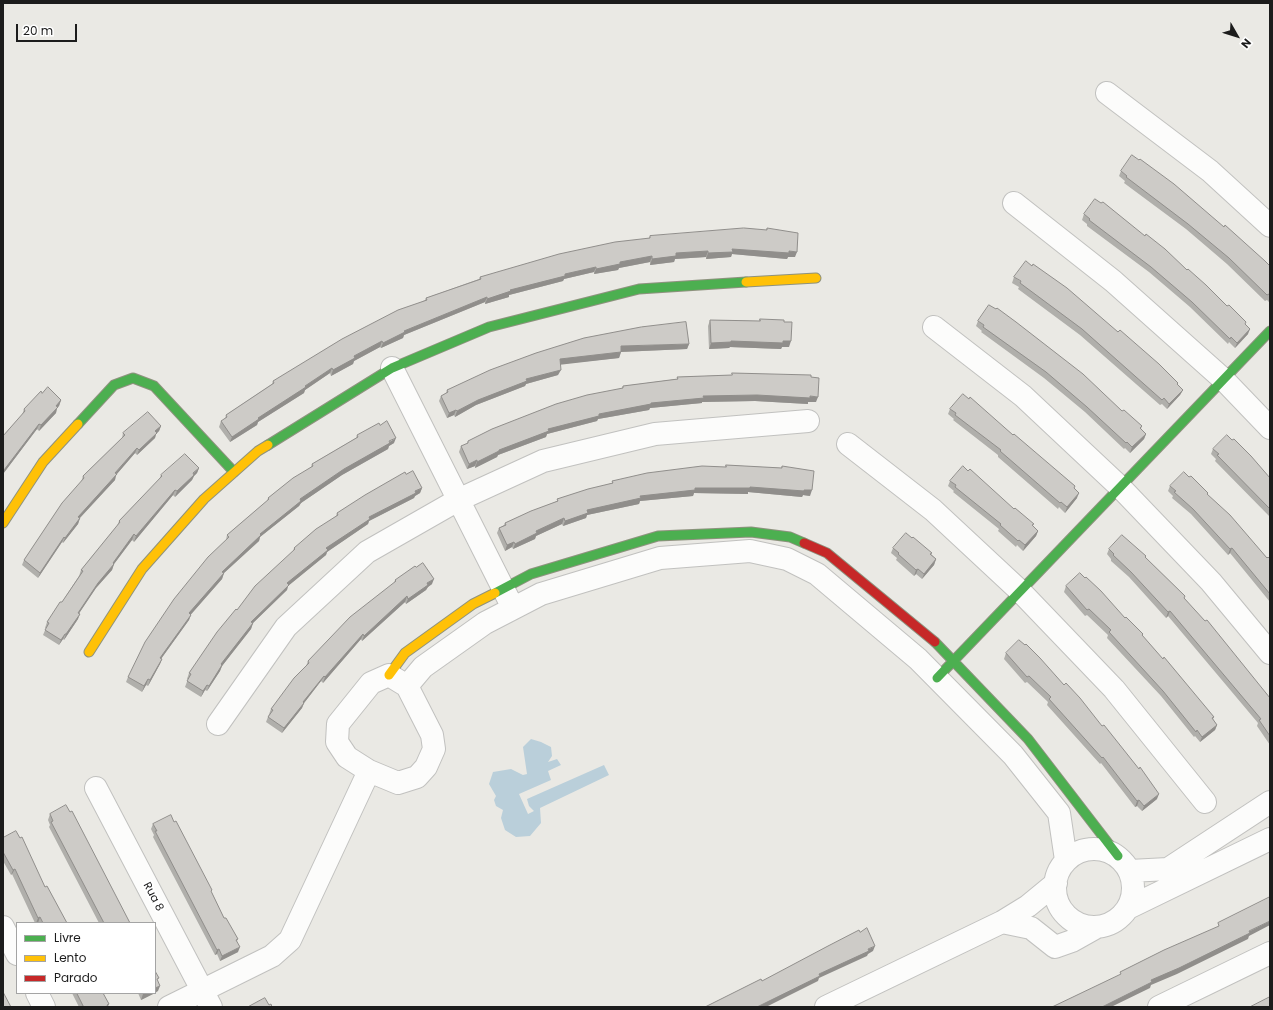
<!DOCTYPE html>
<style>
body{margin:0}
#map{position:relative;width:1273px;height:1010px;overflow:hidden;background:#eae9e4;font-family:Poppins,sans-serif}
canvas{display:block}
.frame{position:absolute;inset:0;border:4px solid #1c1c1c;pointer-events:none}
.legend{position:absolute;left:16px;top:922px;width:140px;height:72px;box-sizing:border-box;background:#fff;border:1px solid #a4a4a4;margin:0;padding:5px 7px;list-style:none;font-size:12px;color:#1c1c1c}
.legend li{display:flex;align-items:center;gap:8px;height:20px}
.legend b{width:20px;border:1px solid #a4a4a4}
.north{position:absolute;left:1217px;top:16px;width:40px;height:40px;-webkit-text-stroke:3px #fff;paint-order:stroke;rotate:129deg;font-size:11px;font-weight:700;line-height:16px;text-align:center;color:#1c1c1c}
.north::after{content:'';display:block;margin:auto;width:14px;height:18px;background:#1c1c1c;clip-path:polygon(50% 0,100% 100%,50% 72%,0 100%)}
.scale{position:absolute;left:16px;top:24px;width:61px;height:18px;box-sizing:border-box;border:2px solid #1c1c1c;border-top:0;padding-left:5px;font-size:12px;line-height:14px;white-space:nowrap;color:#1c1c1c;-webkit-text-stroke:3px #fff;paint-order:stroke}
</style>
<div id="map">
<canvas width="1273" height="1010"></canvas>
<div class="frame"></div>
<ul class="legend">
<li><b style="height:5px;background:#4caf50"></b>Livre</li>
<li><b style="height:5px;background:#ffc107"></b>Lento</li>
<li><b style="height:5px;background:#c62828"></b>Parado</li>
</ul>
<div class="north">N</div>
<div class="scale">20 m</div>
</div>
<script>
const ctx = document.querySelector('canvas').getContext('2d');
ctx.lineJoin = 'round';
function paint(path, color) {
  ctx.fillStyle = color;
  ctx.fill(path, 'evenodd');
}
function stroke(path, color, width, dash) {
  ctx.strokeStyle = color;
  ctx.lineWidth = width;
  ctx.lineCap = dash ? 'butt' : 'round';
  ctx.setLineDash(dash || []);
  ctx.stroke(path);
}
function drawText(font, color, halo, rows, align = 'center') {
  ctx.font = font + ' Poppins,sans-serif';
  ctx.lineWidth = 4;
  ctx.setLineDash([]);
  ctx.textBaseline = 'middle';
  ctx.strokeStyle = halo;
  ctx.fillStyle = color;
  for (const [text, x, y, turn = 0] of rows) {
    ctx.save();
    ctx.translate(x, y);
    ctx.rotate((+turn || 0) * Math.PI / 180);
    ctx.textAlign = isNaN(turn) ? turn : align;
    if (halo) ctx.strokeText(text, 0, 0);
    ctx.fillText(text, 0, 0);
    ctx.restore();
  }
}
paint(new Path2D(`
 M531,739L541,742L551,747L552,756L548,762L557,759L561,765L548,771L551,780L519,794L528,814L534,811L529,806L527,799L604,765L609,775L540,808L541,823L530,836L516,837L505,830L501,818L503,810L496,806L494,800L496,796L489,784L493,772L511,769L523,775L527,774L523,747Z`), '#bacfda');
const street = new Path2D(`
 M1107,93L1210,171L1270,226
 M1014,203L1113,281L1223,379L1270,428
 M934,327L1023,396L1120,487L1211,582L1270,653
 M392,368L512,606
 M848,444L933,510L1020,591L1114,689L1205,802
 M389,675L407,686L432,735L434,749L426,767L417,777L398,783L369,771L347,757L337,742L338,724L371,683Z
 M407,686L423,667L485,623L541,594L660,558L750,551L787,559L817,574L918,659L1013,755L1059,813L1066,860
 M218,724L286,627L367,552L458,500L543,461L655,434L808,421
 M96,788L211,1007
 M1055 888a39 39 0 1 1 78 0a39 39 0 1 1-78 0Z
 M1130,871L1168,869L1270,802
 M1128,908L1270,839
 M1002,922L1031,928L1055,947L1072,941L1097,927
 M3,927L17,954
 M37,993L44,1007
 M169,1007L272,956L290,940L369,771
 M826,1007L1002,922L1028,906L1056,883
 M1159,1007L1270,953`);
const fast = new Path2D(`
 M78,424L114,385L133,378L154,386L234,472
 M268,445L392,368L489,327L639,289L746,282
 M495,593L531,574L658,536L751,532L790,537L804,543
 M935,642L1028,739L1118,856
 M937,678L1270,331`);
const slow = new Path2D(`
 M746,282L816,278
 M3,523L43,462L78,424
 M89,652L142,569L204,499L258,451L268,445
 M389,675L405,653L473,604L495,593`);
const jam = new Path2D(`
 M804,543L827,553L935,642`);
stroke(street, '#c1c1bf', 24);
stroke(fast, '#8e927e', 11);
stroke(slow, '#8e927e', 11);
stroke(jam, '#8e927e', 11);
stroke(street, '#fcfcfb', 22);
stroke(fast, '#4caf50', 9);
stroke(slow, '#ffc107', 9);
stroke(jam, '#c62828', 9);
paint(new Path2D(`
 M1121,171L1270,266V303L1267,300L1265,301L1227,264L1186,229L1124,183L1125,181L1119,176Z
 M1084,214L1187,270L1245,324L1248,334L1235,348L1229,342L1228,344L1190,307L1149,272L1087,226V224L1082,220Z
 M767,228L795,257H788L787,259L732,254L731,257L706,259V257L675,259L674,262L650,265V262L619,268L618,270L594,274V272L564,279L563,281L509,295V297L485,304V302L404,335L403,338L381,348L380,347L354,361L353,364L331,376L330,373L305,390L304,393L258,422L257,425L230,442L219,427L221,421L225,419L226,415L272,384L273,381L425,300L426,298L479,279L480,277L649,238L650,236L766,230Z
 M1014,277L1178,383L1177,385L1183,390L1180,395L1167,409L1162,404L1160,405L1080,335L1018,289L1019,287L1012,283Z
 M760,319L789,347H782L781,349L730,347L729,348L709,349L708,326L710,320L759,321Z
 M978,321L1122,411L1142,426L1141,429L1146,434L1144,439L1130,453L1125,448L1124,449L1085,412L1044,378L981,332L982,331L976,326Z
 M689,344L687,349L621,352L619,358L560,364L558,375L526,384L525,386L476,405L455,417L454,415L447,418L439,401L441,396L446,393L447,390L536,353Z
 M732,373L811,377L816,402H808V404L755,401L702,402V403L650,408L649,410L598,419L597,421L547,434L546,437L498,455L497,457L475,468V466L467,469L459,452L461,446L467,444L468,441L622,388L623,386L677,379V377L732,375Z
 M42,393L61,400L59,406L57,408L56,413L39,431L37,429L3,474V436L22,415L24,409Z
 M950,409L1013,435L1075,486L1074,488L1077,498L1065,513L1059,507L1058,509L998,457V455L953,420L954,419L948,414Z
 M161,426L159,431L156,434L155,438L137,455L135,453L116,475L115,480L80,518L78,524L63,543L62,542L38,578L22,565L24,560L81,482L83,476L122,438L123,433Z
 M357,435L394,443L389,446L388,449L342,475L301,503L299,506L260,537L259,541L224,573L222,579L191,614L189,620L161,659H162L160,664L148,686L146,685L142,692L126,682L128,677L226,540L227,535L267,501L268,498L311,467L312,464L356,438Z
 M1213,449L1270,478V517L1215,461L1216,459L1211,454Z
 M726,465L781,468L782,466L810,496L803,495L802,497L748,492V494L694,493L693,496L640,501L639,504L587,515L586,518L563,526L562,524L536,536L535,539L513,549L512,547L505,551L497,533L499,528L504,525L505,523L557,501V499L612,483V481L725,467Z
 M199,468L197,473L194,476L192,480L175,497L173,495L134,542L132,540L114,564L112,570L96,588L79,613L78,619L64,640L63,639L59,645L43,635L46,628H45L47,622L62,602L79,576L81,570L117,526L119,521L159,480L161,475Z
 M406,474L422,488L420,493L415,496L414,498L369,521L368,524L327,552L326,555L288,586L287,590L253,623L251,629L222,666L220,671L207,691L205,690L201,697L185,687L188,679H187L189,673L237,610L293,551L294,548L336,516L337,513Z
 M950,481L1033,526L1038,531L1036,536L1023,551L1017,545L1016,547L998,531L999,529L953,492L954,491L948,486Z
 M1170,486L1207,495L1267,558L1270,559V602L1230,553L1228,555L1191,514L1172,498L1173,496L1168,491Z
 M893,548L931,554L936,559L934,565L922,579L916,574L914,576L896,560L897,558L891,553Z
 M1109,549L1146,558L1185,596L1184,598L1270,698V745L1257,726L1258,723L1168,616L1166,618L1129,577L1111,561V559L1107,554Z
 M395,580L432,584L428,587L426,590L406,604L405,602L362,641L361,639L323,683L321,681L304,703L302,708L282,733L266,722L271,709L306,666L308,661L394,583Z
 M1066,586L1125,618L1143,634L1142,636L1214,717L1213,719L1217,725L1215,730L1200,742L1195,736L1194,737L1161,696L1107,638L1108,635L1087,615L1085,616L1064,592Z
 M1006,653L1157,799L1142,811L1137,806L1135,807L1101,763L1100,764L1047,705L1048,702L1027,682L1025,683L1004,659Z
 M50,814L130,923H99L49,827L50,825L48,820Z
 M153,824L212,893L224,918L238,939L237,941L238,952L220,961L217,954L215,955L153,837L154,835L151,829Z
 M3,838L45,887L67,923H35L12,874L11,875L3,861Z
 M72,993H103L109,1004L108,1007H79Z
 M138,993H155L141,1000Z`), '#b0afab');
paint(new Path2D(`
 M732,249L789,251L797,252L795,257H788L787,259L732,254L731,257L706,259L708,253Z
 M708,251L706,257L675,259L674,262L650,265L652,259L676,253Z
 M652,256L650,262L619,268L618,270L594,274L596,269L620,262Z
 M596,267L594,272L564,279L563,281L509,295V297L485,304L487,299L510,290L565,274Z
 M487,297L485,302L404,335L403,338L381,348L383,343L404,331Z
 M1250,329L1248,334L1235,348L1237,343Z
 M382,341L380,347L354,361L353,364L331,376L333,370L354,356Z
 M731,341H791L789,347H782L781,349L730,347L729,348L709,349L711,343Z
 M689,344L687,349L619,352L621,346Z
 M621,352L619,358L558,365L560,359Z
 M332,368L330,373L305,390L304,393L258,422L257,425L230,442L232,437L258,418Z
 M561,370L558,375L526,384L525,386L476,405L455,417L457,411L478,400L526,379Z
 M1183,390L1180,395L1167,409L1169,404Z
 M757,395L818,397L816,402H808V404L755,401L702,402V403L650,408L649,410L598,419L597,421L547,434L546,437L498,455L497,457L475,468L477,462L499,450L548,429L599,414L651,403L703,396Z
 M61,400L59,406L57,408L56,413L39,431L41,425L56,406Z
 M456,410L454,415L447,418L449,413Z
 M39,424L37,429L3,474L4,470Z
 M161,426L159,431L156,434L155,438L137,455L139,450L155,431Z
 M1146,434L1144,439L1130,453L1132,447Z
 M396,438L394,443L389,446L388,449L342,475L301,503L299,506L260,537L259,541L224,573L222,579L187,619L189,613L222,572L260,534L300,499L344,469Z
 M137,448L135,453L116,475L115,480L76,522L78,517Z
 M477,460L475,466L467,469L469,464Z
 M199,468L197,473L194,476L192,480L175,497L177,491Z
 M750,487L812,490L810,496L803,495L802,497L748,492V494L694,493L693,496L640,501L639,504L587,515L586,518L563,526L565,521L587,510L640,496L695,488Z
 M422,488L420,493L415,496L414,498L369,521L368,524L327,552L326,555L288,586L287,590L253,623L251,629L222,666L220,671L207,691L209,686L221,664L251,622L287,583L326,548L369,517Z
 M175,490L173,495L134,542L136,536Z
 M1079,493L1077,498L1065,513L1067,507Z
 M80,518L78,524L63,543L65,538Z
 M564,518L562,524L536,536L535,539L513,549L515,544L536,531Z
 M1038,531L1036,536L1023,551L1025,545Z
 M134,534L132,540L111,568L114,564L112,570L96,588L76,618L78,613L98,583Z
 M64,537L62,542L38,578L40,573Z
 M514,542L512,547L505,551L507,545Z
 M1232,548L1230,553L1228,555L1230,549Z
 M936,559L934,565L922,579L924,574Z
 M918,569L916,574L914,576L916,570Z
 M434,579L432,584L428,587L426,590L406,604L408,599L427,583Z
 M407,596L405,602L362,641L364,636Z
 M1170,611L1168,616L1166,618L1168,612Z
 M80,614L78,619L64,640L66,634Z
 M191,615L189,620L158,663L160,658Z
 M65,634L63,639L59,645L61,640Z
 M363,634L361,639L323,683L325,677Z
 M162,659L160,664L148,686L150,680Z
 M324,676L321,681L301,707L303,702Z
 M148,679L146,685L142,692L144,686Z
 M207,685L205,690L201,697L203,691Z
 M304,703L302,708L282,733L284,728Z
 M1217,725L1215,730L1200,742L1202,737Z
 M1159,794L1157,799L1142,811L1144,806Z
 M1139,800L1137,806L1135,807L1137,801Z
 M15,869L12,874L11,875L13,870Z
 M40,917L38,923H36L38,918Z
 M1270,921V925L1249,936L1248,939L1177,974L1151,985L1150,988L1111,1007H1102L1151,980Z
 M875,946L873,951L868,954L867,956L819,978L818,981L766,1007H757L819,974Z
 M240,947L238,952L220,961L222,956Z
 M219,949L217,954L215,955L217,950Z
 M160,986L158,991L155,993V988Z
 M146,993H155L141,1000L143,994Z`), '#908e8b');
const building = new Path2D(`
 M1132,155L1139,160L1140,159L1174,184L1224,227L1225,225L1265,261L1270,266V295L1269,294L1267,295L1229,258L1188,224L1126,177L1127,176L1121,171Z
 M1095,199L1101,203L1103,202L1145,236L1146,234L1165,249L1187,270L1188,269L1206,285L1227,306L1229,305L1246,322L1245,324L1250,329L1237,343L1231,337L1230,339L1192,302L1151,267L1089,220L1090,219L1084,214Z
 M744,228L767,230V228L798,233L797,252L789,251V253L732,249L733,252L708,253V251L676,253V256L652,259V256L620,262V264L596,269V267L565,274V276L510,290L511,291L487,299V297L404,331L405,332L383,343L382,341L354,356L355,358L333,370L332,368L305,386L306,387L258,418L259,419L232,437L221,421L227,417L226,415L274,383L273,381L342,339L398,310L427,300L426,298L481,279L480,277L559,254L615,242L650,238V236Z
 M1026,261L1032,266L1033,264L1067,288L1118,332L1120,330L1159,364L1178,383L1177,384L1183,390L1169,404L1164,398L1162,400L1082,329L1020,283L1021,281L1014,277Z
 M989,305L996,309L997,308L1016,322L1083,374L1122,411L1124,410L1142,426L1140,428L1146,434L1132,447L1127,442L1126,443L1087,407L1046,372L983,327L984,325L978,321Z
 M760,319L784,320V322H792L791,341H783V343L731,341V342L711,343L710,320L760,321Z
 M686,322L689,344L621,346V352L560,359L561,370L526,379L527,381L478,400L457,411L456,410L449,413L441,396L448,392L447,390L490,370L536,353L584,338L641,327Z
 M732,373L811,375V377L819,378L818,397L810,396V398L757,395L703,396L704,398L651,403V404L599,414V416L548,429L549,431L499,450V451L477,462V460L469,464L461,446L468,443V441L492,429L556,404L587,395L623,388V386L678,379L677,377L732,375Z
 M48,387L61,400L56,406L58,407L41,425L39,424L4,470L3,469V436L25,411L24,409L41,391L42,393Z
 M963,394L969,399L970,397L1013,435L1014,434L1075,486L1074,488L1079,493L1067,507L1061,502L1060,503L1000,451L1001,450L955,415L956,413L950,409Z
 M148,412L161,426L155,431L157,433L139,450L137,448L115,473L117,474L78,517L80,518L65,538L64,537L40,573L24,560L62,503L84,478L83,476L125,435L123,433Z
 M387,421L396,438L389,441L390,443L344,469L300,499L301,501L260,534L261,535L222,572L224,573L189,613L191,615L160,658L162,659L150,680L148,679L144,686L128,677L145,642L174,599L208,557L229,537L227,535L269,499L268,498L293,478L313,466L312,464L358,437L357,435L379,423L380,425Z
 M1227,435L1232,440L1234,439L1251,456L1270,478V509L1217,455L1219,454L1213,449Z
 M185,454L199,468L193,473L194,475L177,491L175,490L136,536L134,534L113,563L114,564L98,583L78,613L80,614L66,634H65L61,640L45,630L49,623L47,622L60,602H62L83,571L81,570L120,522L119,521L162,476L161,475Z
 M726,465L782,468V466L814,471L812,490H804V491L750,487V488H695V490L640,496L641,498L587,510L588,513L565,521L564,518L536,531L537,533L515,544L514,542L507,545L499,528L506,525L505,523L531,511L558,501L557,499L588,489L613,483L612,481L647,473L702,466L726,467Z
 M963,466L968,471L970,469L1014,509L1015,508L1034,524L1032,525L1038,531L1025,545L1019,540L1018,541L1000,525L1001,524L955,487L956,485L950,481Z
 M413,471L422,488L415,491L416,493L369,517L370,519L326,548L328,550L287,583L289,585L251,622L253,623L221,664L222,665L209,686L207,685L203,691L187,681L191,674L189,673L217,632L236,609L237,610L255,586L295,549L294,548L316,529L338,515L337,513L365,495L405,472L406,474Z
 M1184,472L1189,477L1191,476L1208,493L1207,494L1230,515L1267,558L1268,557L1270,559V594L1232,548L1230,549L1193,509L1174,492L1176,491L1170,486Z
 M906,533L912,538L913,537L932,553L930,554L936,559L924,574L918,569L916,570L898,554L899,553L893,548Z
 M1122,535L1146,556L1145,557L1185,596L1184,598L1205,621L1207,620L1270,698V736L1259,720L1261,719L1170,611L1168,612L1131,572L1113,555L1114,554L1109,549Z
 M423,563L434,579L427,583L428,585L408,599L407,596L364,636L363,634L325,677L324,676L303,702L304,703L284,728L268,717L273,710L271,709L294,678L309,663L308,661L350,617L396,581L395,580L415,566L416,567Z
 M1080,573L1085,578L1086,577L1101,591L1125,618L1126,617L1143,634L1142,635L1163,659L1164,657L1214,717L1212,718L1217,725L1202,737L1197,730L1196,732L1163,691L1109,632L1111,630L1089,609L1087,610L1066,586Z
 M1019,640L1025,645L1026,644L1040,658L1064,685L1066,683L1080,698L1102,726L1104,725L1139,769L1140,767L1159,794L1144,806L1139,800L1137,801L1103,757L1102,758L1049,699L1051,697L1029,676L1027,677L1006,653Z
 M66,805L70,812L72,811L130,923H104L51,822L53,821L50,814Z
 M171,815L174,822L176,821L212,890L211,891L224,918H226L238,939L236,940L240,947L222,956L219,949L217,950L155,831H157L153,824Z
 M16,831L20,838L22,837L45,887L47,886L67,923H43L40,917L38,918L15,869L13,870L3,852V838Z
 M1270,897V921L1249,931L1250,933L1179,968L1151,980L1152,982L1102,1007H1052L1121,974L1120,972L1164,950L1219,926L1218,923Z
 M867,928L875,946L868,949L869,951L819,974L820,976L757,1007H705L761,979L762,981L828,946L859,930L860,932Z
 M155,971L159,978L157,979L160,986L155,988Z
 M3,992L11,1007H3Z
 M77,993H103L109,1004L107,1005L108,1007H84Z
 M1270,997V1007H1250Z
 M265,998L269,1005L271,1004L272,1007H248Z`);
paint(building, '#cdcbc7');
stroke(building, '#908e8b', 1);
drawText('11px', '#1c1c1c', '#fff', [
 ["Rua 8",153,897,62]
]);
</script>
